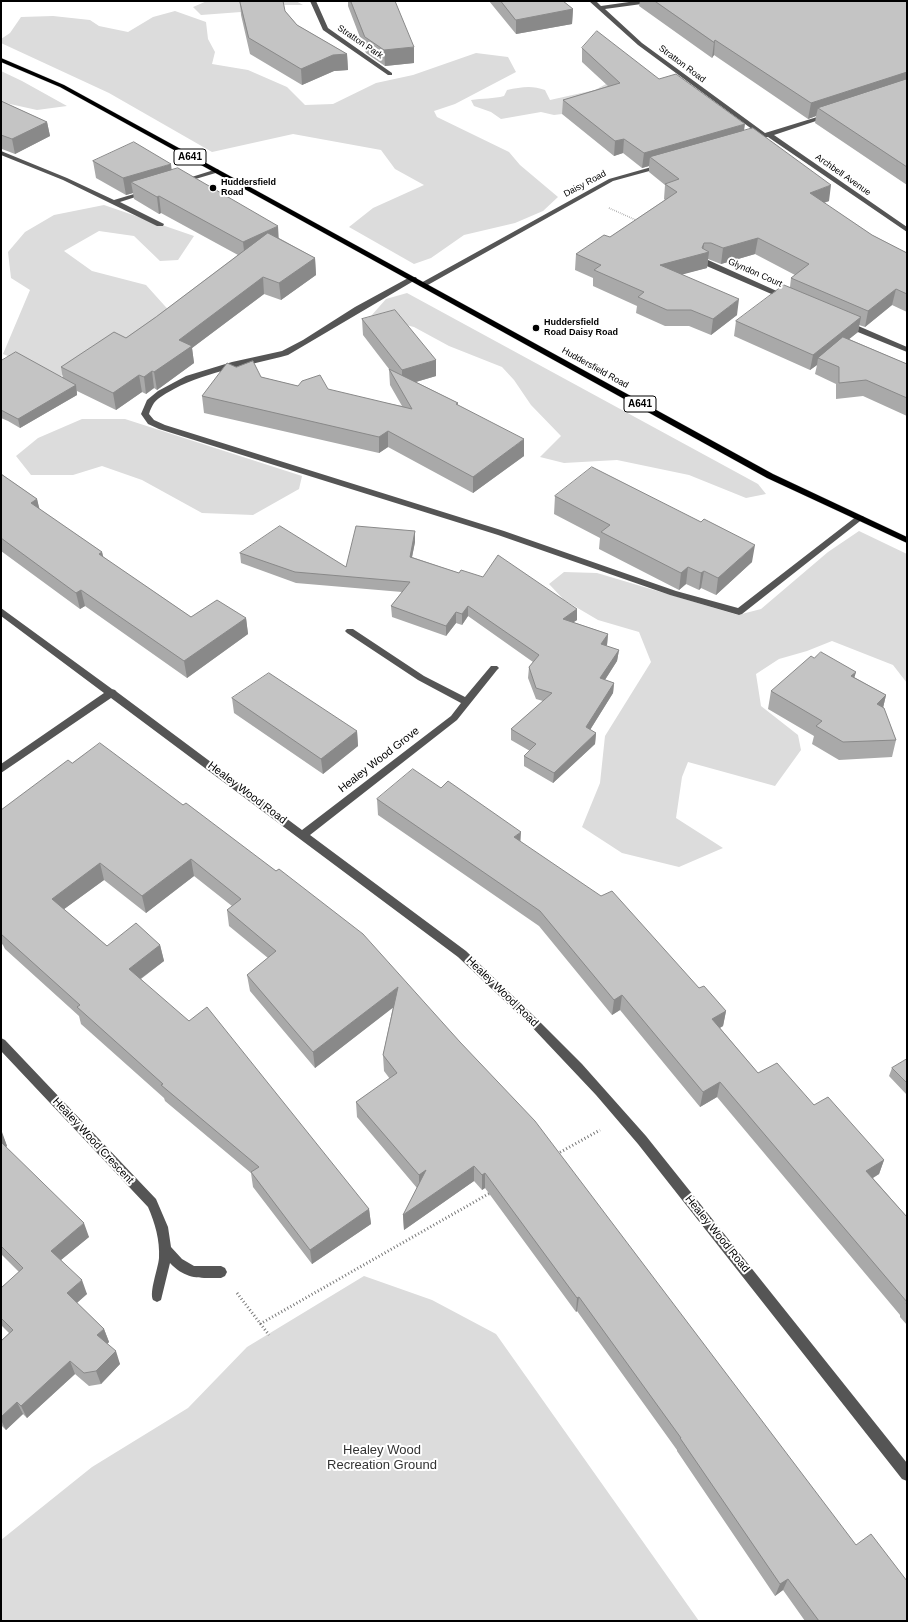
<!DOCTYPE html>
<style>
body{margin:0}
#map{position:relative;width:908px;height:1622px;overflow:hidden;background:#fff;font-family:Arial,sans-serif}
canvas{display:block}
.frame{position:absolute;inset:0;border:2px solid #000;pointer-events:none}
</style>
<div id="map">
<canvas width="908" height="1622"></canvas>
<div class="frame"></div>
</div>
<script>
const ctx = document.querySelector('canvas').getContext('2d');
ctx.lineJoin = 'round';
function paint(path, color) {
  ctx.fillStyle = color;
  ctx.fill(path, 'evenodd');
}
function stroke(path, color, width, dash) {
  ctx.strokeStyle = color;
  ctx.lineWidth = width;
  ctx.lineCap = dash ? 'butt' : 'round';
  ctx.setLineDash(dash || []);
  ctx.stroke(path);
}
function drawText(font, color, halo, rows, align = 'center') {
  ctx.font = font + ' Arial,sans-serif';
  ctx.lineWidth = 4;
  ctx.setLineDash([]);
  ctx.textBaseline = 'middle';
  ctx.strokeStyle = halo;
  ctx.fillStyle = color;
  for (const [text, x, y, turn = 0] of rows) {
    ctx.save();
    ctx.translate(x, y);
    ctx.rotate((+turn || 0) * Math.PI / 180);
    ctx.textAlign = isNaN(turn) ? turn : align;
    if (halo) ctx.strokeText(text, 0, 0);
    ctx.fillText(text, 0, 0);
    ctx.restore();
  }
}
paint(new Path2D(`
 M207,1H296L303,5H254L241,12L201,15L193,7Z
 M175,11L206,22L208,39L215,52L212,64L248,70L287,87L305,105L333,104L376,83L413,75L476,53L508,57L516,72L455,104L434,111L437,117L509,152L520,165L558,197L543,211L515,223L464,235L431,258L414,264L349,227L373,208L424,185L395,169L381,150L293,134L212,152L109,93L1,43V39L10,33L21,17L53,16L90,20L99,26L128,32L153,17Z
 M1,71L22,81L67,106L37,110L1,102Z
 M606,84L616,87L592,105L562,114L554,115L541,112L501,119L491,112L474,106L471,100C482,98 494,99 504,96L507,90C521,87 532,85 545,90L550,100L595,90Z
 M104,205L194,236L178,260L160,261L134,236L99,231L64,251L92,271L146,285L173,315L59,377L3,354L30,290L11,278L8,252L25,232L54,215Z
 M407,293L758,484L766,494L746,498L689,475L617,460L564,463L540,457L561,436L531,405L514,380L502,367L449,346L414,327L371,316L386,299Z
 M82,419H125L302,476L299,489L253,515L202,513L142,480L102,466L73,475H31L16,456L38,438Z
 M859,531L907,554V683L893,665L832,641L807,651L779,659L756,674L761,706L798,735L801,750L775,786L688,762L682,777L676,818L723,848L679,867L622,853L582,827L600,783L605,736L651,662L639,632L598,620L564,600L549,584L564,572L597,573L738,615L761,609L828,552Z
 M364,1276L432,1300L496,1334L699,1621H1V1540L92,1467L188,1408L247,1347Z`), '#dcdcdc');
const major = new Path2D(`
 M1,58L64,85L773,474L907,537V543L767,478L60,87L1,62Z`);
stroke(major, '#dbdbdb', 1);
stroke(new Path2D(`
 M609,208L638,221`), '#777', 1.5, [0.5, 1.5]);
stroke(new Path2D(`
 M557,1154L600,1130
 M237,1293L269,1335
 M260,1324L490,1193`), '#777', 3, [1, 2.5]);
paint(new Path2D(`
 M310,1H316L328,28L392,73V75H388L323,30Z
 M589,1H596L601,6L636,1H652L649,3L605,9L642,43L765,133L827,114H831V116L774,135L907,227V232L768,137L749,141V139L760,135L638,45Z
 M1,151L67,178L114,200L144,191H148V193L120,202L164,224L163,226H157L63,180L1,155Z
 M662,164L665,166L664,167L613,181L426,286H420L419,284L609,179Z
 M217,169L219,170V172L182,183L179,181Z
 M702,260H708L790,297L786,299H783L702,264Z
 M410,277H416L417,279L288,355C249,366 210,370 174,389C167,393 159,397 154,403C152,406 150,410 149,414L154,420L165,425L504,531L676,591L738,608L857,516H863L864,518L742,614L739,615L670,595L498,535L159,429L148,424L141,414L147,400L158,391L186,376L232,362L282,351L303,340L355,307Z
 M843,322H849L907,347V352L843,326Z
 M1,608L112,689L115,690L117,692L302,830L451,716L461,703L418,680L347,633L345,631L347,629H353L424,676L465,697L491,666H497L499,668L497,670L457,720L310,835L466,951L536,1018L582,1064L646,1136L907,1463V1481L902,1479L638,1144L596,1095L529,1024L458,957L111,698L1,773V764L104,693L1,616Z
 M1,1038L5,1040L156,1199L168,1227L171,1247L182,1259L194,1266H221L225,1268L227,1272L225,1276L221,1278C200,1278 186,1280 170,1263L161,1300L157,1302L153,1300C149,1292 158,1269 159,1258C160,1240 155,1223 148,1207L1,1051Z`), '#555');
paint(major, '#000');
paint(new Path2D(`
 M240,1L285,11L297,25L347,54L348,70L334,71L302,85L250,54L241,15Z
 M348,1H395L414,63L385,66L366,53L348,6Z
 M489,1H563L573,9L572,24L516,34Z
 M640,1H907V185L815,123L816,116L808,119L714,55L712,58L639,6Z
 M582,48L659,79L744,131L829,201L824,203L872,235L907,253V312L892,305L865,327L859,325L858,332L849,339L907,364V416L863,396L836,399V384L815,374L817,365L810,370L734,336L736,321L790,287L791,278L795,275L755,254L721,264L708,259L707,268L682,274L737,315L711,335L689,326H665L636,313L637,306L593,286V278L575,270L576,254L610,237L665,200L664,199L665,185L649,172V166L642,168L623,153L614,156L562,114L563,100L608,86L582,62Z
 M1,101L47,122L50,136L15,154L2,149H1Z
 M93,161L172,170L279,238L315,258L316,275L281,300L264,294L192,348L194,363L157,390L154,388L146,394L142,392L116,410L77,391V395L20,428L8,421L1,418V361L63,379L61,367L126,338L156,317L238,255L161,213L159,214L134,199L133,193L126,195L96,178Z
 M362,319L436,360V376L416,382L458,403V405L524,456L473,493L388,447L379,453L204,413L202,396L236,367L261,377L298,386L402,406L390,385L389,369L363,335Z
 M1,474L37,499L39,509L102,552L103,557L191,617L246,618L248,634L187,678L85,606L80,609L1,551Z
 M555,496L752,562L716,595L701,588L699,590L686,584L679,590L599,549L600,538L554,514Z
 M415,531V542L412,557L459,573L577,609V620L573,622L608,634L607,645L606,646L619,650L617,661L605,680L614,683L613,693L590,730L596,733L595,744L553,783L524,766V756L530,751L511,740V729L543,701L536,699L528,678L529,667L533,662L468,616L462,625L456,623L446,636L392,617L391,606L402,592L296,583L241,563L240,553L346,567Z
 M814,658L856,672L854,677L886,695L883,708L896,740L892,757L839,760L812,744L814,736L768,709L771,691Z
 M232,698L357,731L358,746L323,774L234,713Z
 M72,763L183,805L276,871L279,869L907,1621H805L783,1590L775,1596L677,1451V1450L577,1311L576,1312L485,1188L482,1190L474,1181L404,1230L403,1215L417,1188L357,1117L356,1102L390,1079L384,1071L383,1055L393,1007L315,1068L250,991L247,975L268,958L229,926L227,910L232,906L194,876L146,913L104,880L64,909L107,946L160,945L164,961L141,979L369,1209L371,1224L312,1264L253,1187L251,1173L165,1101L164,1098L81,1024L79,1016L5,949L3,945L1,943V810Z
 M377,799L520,841L699,988L726,1011L723,1026L720,1028L758,1073L814,1105L884,1160L879,1174L873,1178L907,1217V1325L900,1317V1315L717,1097L700,1107L620,1010L612,1015L539,926L378,815Z
 M907,1059V1095L889,1076L892,1068Z
 M1,1131L7,1146L6,1147L89,1237L61,1260L87,1294L77,1303L104,1329L109,1342L107,1344L120,1364L101,1384L89,1386L75,1374L27,1418L23,1414L6,1430L1,1425V1341L9,1333L1,1325V1288L19,1272L1,1254Z`), '#a9a9a9');
paint(new Path2D(`
 M573,9L572,24L516,34V20Z
 M715,40L714,55L712,58L714,42Z
 M414,47V63L385,66L384,50Z
 M347,54L348,70L334,71L302,85L301,69L333,55Z
 M907,72V87L818,108L816,116L808,119L811,103Z
 M47,122L50,136L15,154L12,139Z
 M745,124L743,138L650,157L649,166L642,168L644,153Z
 M624,139L623,153L614,156L615,141Z
 M171,164L173,181L131,182L133,193L126,195L123,178Z
 M831,185L829,201L807,208L810,193Z
 M159,196L161,213L159,214L157,197Z
 M278,226L279,243L245,259L243,242Z
 M758,238L755,254L721,264L723,248Z
 M704,243L703,253L709,252L707,268L658,281L660,265L702,248Z
 M315,258L316,275L281,300L279,283Z
 M263,277L264,294L192,348L194,363L157,390L154,372L179,340Z
 M896,289L892,305L865,327L868,311Z
 M739,299L737,315L711,335L713,319Z
 M861,317L858,332L823,360L818,358L817,365L810,370L813,355Z
 M436,360V376L402,386V370Z
 M152,371L154,388L146,394L144,377Z
 M139,375L142,392L116,410L113,393Z
 M76,385L77,395L20,428L18,419Z
 M388,431V447L379,453V437Z
 M524,439V456L473,493V477Z
 M37,499L41,515L31,503Z
 M415,531V542L410,567V557Z
 M755,545L752,562L716,595L718,578Z
 M102,552L106,568L99,554Z
 M688,567L686,584L679,590L681,573Z
 M704,571L701,588L699,590L701,573Z
 M81,590L85,606L80,609L76,593Z
 M468,606V616L462,625V614Z
 M577,609V620L562,630L563,619Z
 M456,612V623L446,636V626Z
 M246,618L248,634L187,678L184,661Z
 M608,634L607,645L600,655L601,644Z
 M619,650L617,661L599,689L600,678Z
 M856,672L851,689V676Z
 M614,683L613,693L585,738L586,727Z
 M886,695L882,712L877,704Z
 M357,731L358,746L323,774L321,759Z
 M596,733L595,744L553,783L554,773Z
 M521,832L520,848L514,837Z
 M191,859L194,876L146,913L142,896Z
 M100,863L104,880L56,915L52,899Z
 M160,945L164,961L132,985L129,969Z
 M398,987L399,1003L315,1068L313,1052Z
 M622,995L620,1010L612,1015L614,1000Z
 M726,1011L723,1026L709,1034L712,1019Z
 M720,1082L717,1097L700,1107L703,1092Z
 M1,1132H2L7,1146L1,1151Z
 M884,1160L879,1174L861,1185L866,1171Z
 M474,1166V1181L404,1230L403,1215Z
 M426,1170L419,1190V1175Z
 M485,1173V1188L482,1190V1175Z
 M369,1209L371,1224L312,1264L310,1250Z
 M84,1223L89,1237L56,1264L51,1251Z
 M82,1280L87,1294L72,1307L67,1293Z
 M579,1297L577,1311L576,1312L577,1298Z
 M104,1329L109,1342L102,1349L97,1335Z
 M116,1351L120,1364L101,1384L96,1371Z
 M70,1361L75,1374L27,1418L21,1406Z
 M17,1402L23,1414L6,1430L1,1420V1417Z
 M788,1579L783,1590L775,1596L780,1584Z`), '#898989');
const building = new Path2D(`
 M240,1H283L285,11L297,25L347,54L333,55L301,69L249,38Z
 M351,1H395L414,47L384,50L365,37Z
 M501,1H563L573,9L516,20Z
 M655,1H907V72L811,103L715,40L714,42Z
 M597,31L659,79L676,74L745,124L644,153L624,139L615,141L563,100L620,83L582,48Z
 M907,79V167L818,108Z
 M1,101L47,122L12,139L1,135Z
 M753,128L831,185L810,193L872,235L907,253V294L896,289L868,311L791,278L809,264L758,238L723,248L711,243H704L702,248L709,252L660,265L739,299L713,319L691,310H667L638,297L644,292L594,270L601,265L576,254L604,235L610,237L677,192L665,184L679,179L650,157Z
 M134,142L171,164L123,178L93,161Z
 M178,168L278,226L243,242L159,196L157,197L131,182Z
 M268,233L315,258L279,283L263,277L179,340L192,346L154,372L152,371L144,377L139,375L113,393L61,367L114,332L126,338L156,317Z
 M784,285L861,317L813,355L736,321Z
 M395,310L436,360L402,370L362,319Z
 M843,337L907,364V398L866,380L839,383V367L818,358Z
 M16,352L76,385L18,419L1,410V361Z
 M253,361L261,377L298,386L302,381L320,375L328,389L412,409L389,369L458,403L456,404L524,439L473,477L388,431L379,437L202,396L227,363L236,367Z
 M592,467L701,522L704,519L755,545L718,578L704,571L701,573L688,567L681,573L601,532L610,525L555,496Z
 M1,474L37,499L31,503L102,552L99,554L191,617L217,600L246,618L184,661L81,590L76,593L1,538Z
 M280,526L346,567L356,526L415,531L410,557L459,573L461,570L483,577L498,555L577,609L563,619L608,634L601,644L619,650L600,678L614,683L586,727L596,733L554,773L524,756L536,744L511,729L552,693L536,688L529,667L539,655L468,606L462,614L456,612L446,626L391,606L410,582L295,572L240,553Z
 M821,652L856,672L851,676L886,695L877,704L884,708L896,740L843,742L816,726L822,721L771,691L811,656L814,658Z
 M269,673L357,731L321,759L232,698Z
 M100,743L183,805L186,803L276,871L279,869L363,934L460,1042L535,1121L856,1545L871,1534L907,1581V1621H819L788,1579L780,1584L680,1438H681L579,1297L577,1298L485,1173L482,1175L474,1166L403,1215L426,1170L419,1175L356,1102L397,1073L383,1055L398,987L313,1052L247,975L276,951L227,910L241,899L191,859L142,896L100,863L52,899L107,946L136,923L160,945L129,969L189,1021L207,1007L369,1209L310,1250L251,1172L259,1167L161,1085L163,1084L77,1007L80,1005L1,934V810L68,760L72,763Z
 M413,769L441,788L448,781L521,832L514,837L601,896L612,891L699,988L704,986L726,1011L712,1019L758,1073L777,1063L814,1105L828,1097L884,1160L866,1171L907,1217V1305L906,1303L907,1302L720,1082L703,1092L622,995L614,1000L540,911L377,799Z
 M907,1059V1083L892,1068Z
 M1,1142L84,1223L51,1251L82,1280L67,1293L104,1329L97,1335L116,1351L96,1371L84,1373L70,1361L21,1406L17,1402L1,1417V1341L13,1330L1,1318V1288L23,1268L1,1246Z`);
paint(building, '#c4c4c4');
stroke(building, '#898989', 1);
for (const [x, y, r, color] of [
 [213,188,4,"#000"],
 [536,328,4,"#000"]
]) {
  const dot = new Path2D();
  dot.arc(x, y, r, 0, 2 * Math.PI);
  ctx.fillStyle = color;
  ctx.fill(dot);
  stroke(dot, '#fff', 1.5);
}
drawText('9px', '#000', '#fff', [
 ["Stratton Park",360,42,34],
 ["Stratton Road",682,64,37],
 ["Archbell Avenue",843,175,35],
 ["Daisy Road",585,184,-28],
 ["Glyndon Court",755,273,24],
 ["Huddersfield Road",595,368,29]
]);
drawText('bold 9px', '#000', '#fff', [
 ["Huddersfield",221,183],
 ["Road",221,193],
 ["Huddersfield",544,323],
 ["Road Daisy Road",544,333]
], 'left');
for (const [x, y, w] of [
 [190,157,32],
 [640,404,32]
]) {
  const box = new Path2D();
  box.roundRect(x - w / 2, y - 8, w, 16, 3);
  ctx.fillStyle = '#fff';
  ctx.fill(box);
  stroke(box, '#000', 1);
}
drawText('bold 10px', '#000', null, [
 ["A641",190,157],
 ["A641",640,404]
]);
drawText('11px', '#000', '#fff', [
 ["Healey Wood Grove",379,760,-38],
 ["Healey Wood Road",247,793,37],
 ["Healey Wood Road",502,992,44],
 ["Healey Wood Crescent",93,1141,47],
 ["Healey Wood Road",717,1234,51]
]);
drawText('13px', '#333', '#fff', [
 ["Healey Wood",382,1450],
 ["Recreation Ground",382,1465]
]);
</script>
